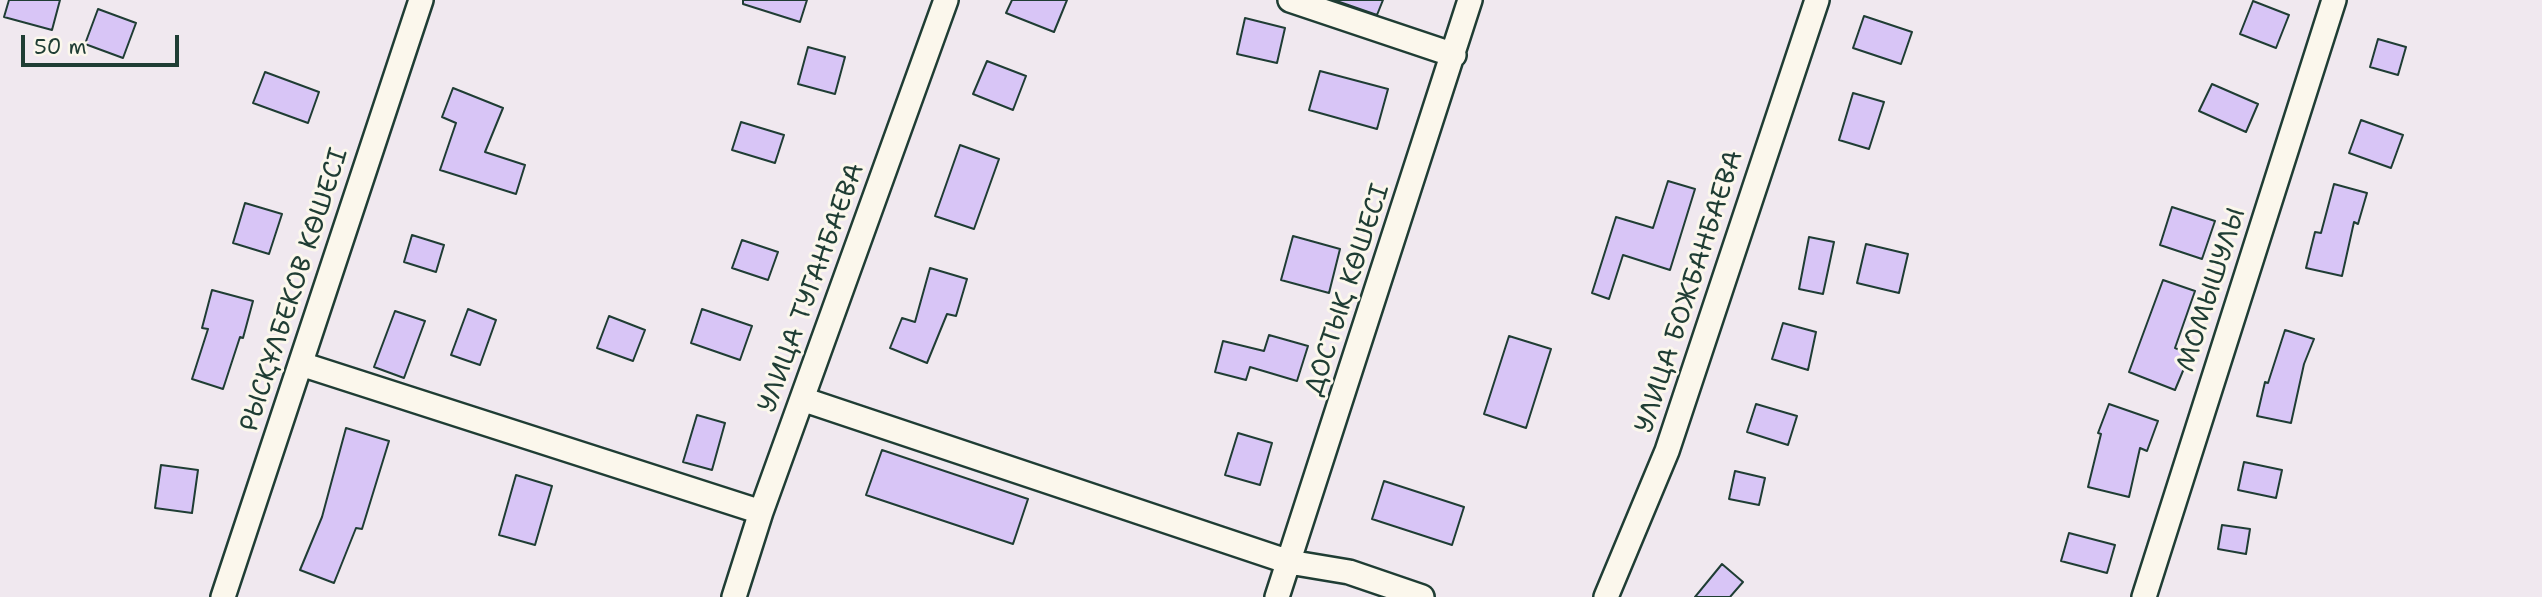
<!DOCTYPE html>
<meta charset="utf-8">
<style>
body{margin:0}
#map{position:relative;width:2542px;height:597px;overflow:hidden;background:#f0e8ef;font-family:"Shantell Sans",sans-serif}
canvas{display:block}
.scale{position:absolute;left:21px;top:35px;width:158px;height:32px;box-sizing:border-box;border:4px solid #1f3d34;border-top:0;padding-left:9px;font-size:21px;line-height:24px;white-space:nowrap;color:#1f3d34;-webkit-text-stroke:5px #fbf7ec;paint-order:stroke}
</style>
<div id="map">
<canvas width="2542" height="597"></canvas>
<div class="scale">50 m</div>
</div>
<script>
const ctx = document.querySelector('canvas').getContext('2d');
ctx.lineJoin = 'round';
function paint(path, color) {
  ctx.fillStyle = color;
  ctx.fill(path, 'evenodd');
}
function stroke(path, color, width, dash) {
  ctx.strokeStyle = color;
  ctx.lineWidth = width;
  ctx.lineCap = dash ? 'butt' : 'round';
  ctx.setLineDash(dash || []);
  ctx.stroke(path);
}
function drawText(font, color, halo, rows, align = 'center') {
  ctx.font = font + ' "Shantell Sans",sans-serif';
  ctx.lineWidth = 6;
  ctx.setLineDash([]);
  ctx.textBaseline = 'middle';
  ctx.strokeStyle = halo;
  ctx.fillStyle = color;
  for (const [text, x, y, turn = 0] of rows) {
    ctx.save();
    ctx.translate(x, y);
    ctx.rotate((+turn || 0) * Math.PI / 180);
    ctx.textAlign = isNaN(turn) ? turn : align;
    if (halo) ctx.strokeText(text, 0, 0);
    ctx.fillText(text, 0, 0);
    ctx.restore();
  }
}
const building = new Path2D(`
 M9,0H60L52,30L4,17Z
 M743,0H807L800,22L743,4Z
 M1012,0H1067L1054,32L1006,13Z
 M1334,0H1383L1377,15Z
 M2253,1L2289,15L2276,48L2240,34Z
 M98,9L136,23L123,58L85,44Z
 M1864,16L1912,32L1901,64L1853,48Z
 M1245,18L1285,28L1277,63L1237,54Z
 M2378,39L2406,47L2398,75L2370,67Z
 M808,47L845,57L835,94L798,84Z
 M987,61L1026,76L1013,110L973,94Z
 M1320,71L1388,89L1377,129L1309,110Z
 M265,72L319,92L308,123L253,103Z
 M2212,84L2258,104L2246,132L2199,111Z
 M453,88L503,108L485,152L525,165L516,194L440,170L456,123L442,117Z
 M1853,93L1884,102L1869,149L1839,140Z
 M2361,120L2403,135L2391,168L2349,153Z
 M741,122L784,135L775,163L732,150Z
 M960,145L999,159L974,229L935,216Z
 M1668,181L1695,189L1670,270L1623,255L1609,299L1592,293L1616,217L1653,228Z
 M2334,184L2367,193L2358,224L2354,222L2342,276L2306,268L2315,232L2321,233Z
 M245,203L282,214L269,254L233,243Z
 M2172,207L2215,221L2202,259L2160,245Z
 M412,235L444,245L436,272L404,262Z
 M1293,236L1340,249L1329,293L1281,280Z
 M1809,237L1834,242L1823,294L1799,289Z
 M742,240L778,252L768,280L732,268Z
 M1866,244L1908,254L1899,293L1857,283Z
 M930,268L967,279L956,316L947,314L927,363L890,348L902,318L915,322Z
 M2163,280L2195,291L2175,348L2190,354L2175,390L2129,372Z
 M212,290L253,301L243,338L240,337L223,389L192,379L208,329L202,328Z
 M468,309L496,320L480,365L451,355Z
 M702,309L752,326L740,360L691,343Z
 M395,311L425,321L404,378L374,367Z
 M609,316L645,330L633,361L597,348Z
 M1783,323L1816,332L1808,370L1772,359Z
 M2285,330L2314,339L2304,364L2291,423L2257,416L2265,382L2268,383Z
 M1269,335L1308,346L1297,381L1250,367L1246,380L1215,372L1223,341L1264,351Z
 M1509,336L1551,349L1526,428L1484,414Z
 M1756,404L1797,416L1788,445L1747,432Z
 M2109,404L2158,421L2147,451L2140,448L2129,497L2088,487L2101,434L2098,433Z
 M697,415L725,423L712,470L683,462Z
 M346,428L389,441L362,529L356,528L334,583L300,570L322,517Z
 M1238,433L1272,443L1260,485L1225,475Z
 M882,450L1028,499L1013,544L866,495Z
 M2244,462L2282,470L2276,498L2238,490Z
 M161,465L198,470L192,513L155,508Z
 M1735,471L1765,478L1759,505L1729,499Z
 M516,475L552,486L535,545L499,535Z
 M1384,481L1464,507L1452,545L1372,519Z
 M2222,525L2250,529L2246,554L2218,549Z
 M2069,533L2115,545L2107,573L2061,561Z
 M1722,564L1743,582L1730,597H1695Z`);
paint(building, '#d8c5f6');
stroke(building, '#1f3d34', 2);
const minor = new Path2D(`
 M1290,0L1454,55
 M301,364L761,512
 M802,399L1289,562L1349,572L1422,597
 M223,597L421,0
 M734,597L761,512L946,0
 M1277,597L1470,0
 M1606,597L1667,451L1817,0
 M2144,597L2334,0`);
stroke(minor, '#1f3d34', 28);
stroke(minor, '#fbf7ec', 23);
drawText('26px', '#1f3d34', '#fbf7ec', [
 ["УЛИЦА ТУГАНБАЕВА",812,288,-70],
 ["РЫСҚҰЛБЕКОВ КӨШЕСІ",295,290,-72],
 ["ДОСТЫҚ КӨШЕСІ",1348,290,-72],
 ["МОМЫШУЛЫ",2212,290,-72],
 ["УЛИЦА БОЖБАНБАЕВА",1690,292,-72]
]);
</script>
